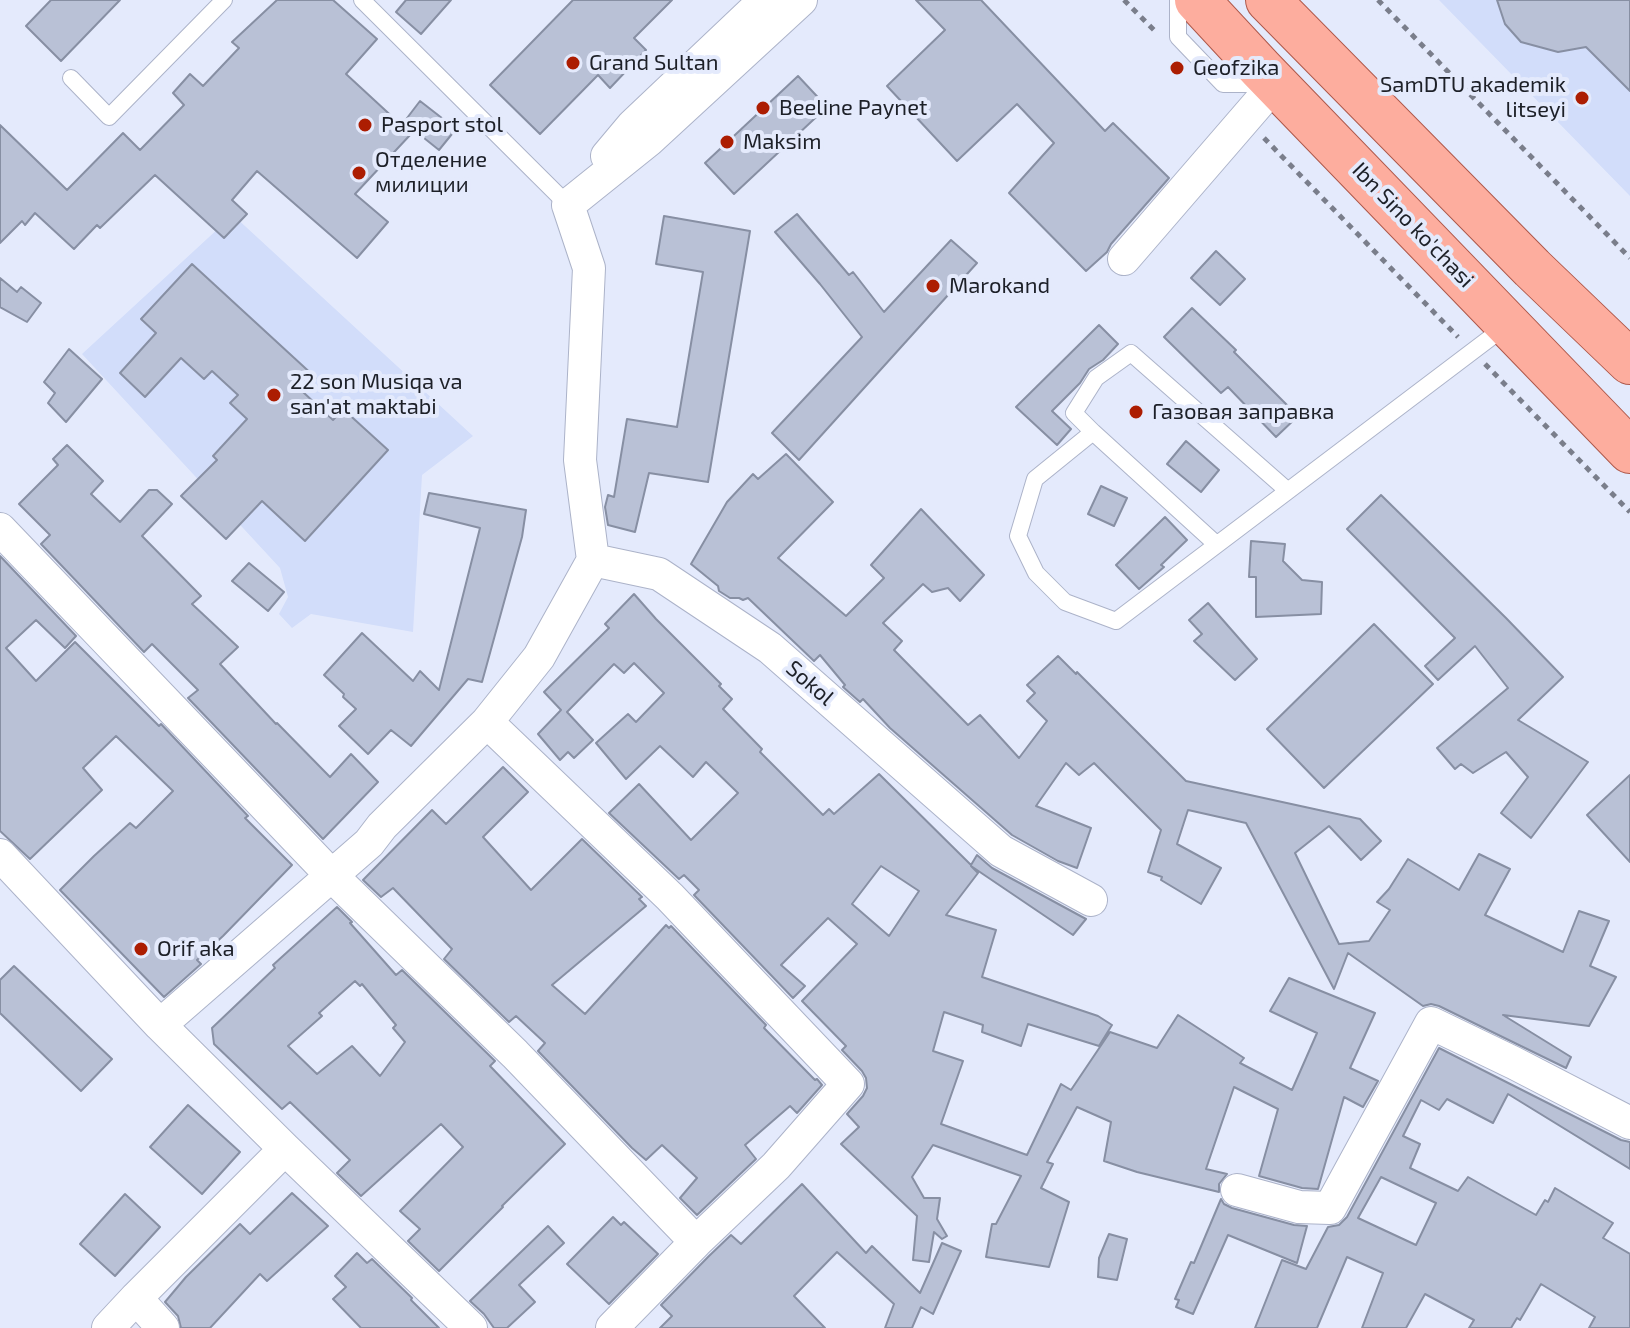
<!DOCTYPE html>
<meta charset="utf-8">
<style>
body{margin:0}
canvas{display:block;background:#e4eafc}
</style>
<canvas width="1630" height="1328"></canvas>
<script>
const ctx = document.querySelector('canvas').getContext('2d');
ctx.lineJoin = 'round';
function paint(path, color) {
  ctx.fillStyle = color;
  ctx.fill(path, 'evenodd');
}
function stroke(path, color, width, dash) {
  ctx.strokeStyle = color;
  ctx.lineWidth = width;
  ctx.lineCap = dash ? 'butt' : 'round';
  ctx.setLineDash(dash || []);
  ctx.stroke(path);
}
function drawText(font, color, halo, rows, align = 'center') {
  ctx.font = font + ' "Exo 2",sans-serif';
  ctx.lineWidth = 8;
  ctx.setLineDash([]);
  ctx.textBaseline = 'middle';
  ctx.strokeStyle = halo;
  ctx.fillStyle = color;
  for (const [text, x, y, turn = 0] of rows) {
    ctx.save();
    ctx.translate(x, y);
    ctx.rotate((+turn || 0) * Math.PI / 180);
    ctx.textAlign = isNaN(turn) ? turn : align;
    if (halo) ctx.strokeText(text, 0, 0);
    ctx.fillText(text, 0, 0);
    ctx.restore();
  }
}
paint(new Path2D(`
 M1439,0H1630V196Z
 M233,215L473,436L422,475L413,632L311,614L292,628L279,614L288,597L280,568L82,354Z`), '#d2ddfa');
const building = new Path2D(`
 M51,0H120L61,61L26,26Z
 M277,0H333L377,39L346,74L411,134L355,194L388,222L357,258L257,171L232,200L247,214L224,238L155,175L100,228L97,225L74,249L35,213L25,225L22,221L0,243V125L67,190L123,133L140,150L184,105L173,93L190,74L203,86L239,48L232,42Z
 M406,0H451L421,34L396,12Z
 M573,0H672L634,38L646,50L610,88L598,75L540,134L490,85Z
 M916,0H981L1105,131L1113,123L1169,178L1111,244L1107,252L1086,271L1009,193L1054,143L1017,104L957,161L887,86L945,30Z
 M1497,0H1630V91L1586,47L1558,52L1521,42L1505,24Z
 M798,76L827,107L734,194L705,163Z
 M420,101L456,129L439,150L404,122Z
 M797,214L849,275L853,272L884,312L951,240L977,263L799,460L772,433L862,337L820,284L775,232Z
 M664,216L750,231L708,482L649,473L635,532L608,525L605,507L608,495L614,497L627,419L677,427L703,272L656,264Z
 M1216,251L1245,279L1220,305L1191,278Z
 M192,264L316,378L303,392L333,420L343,409L388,450L305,541L262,501L226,539L181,496L217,460L213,456L247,419L230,403L238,395L212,371L204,379L181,358L145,397L120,373L156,333L141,319Z
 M0,278L17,292L21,287L41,303L27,322L0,307Z
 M1192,308L1236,350L1234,352L1298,416L1276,437L1228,387L1221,393L1164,337Z
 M1099,325L1118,344L1103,360L1089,369L1080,383L1052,411L1071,429L1057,445L1016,407Z
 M69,349L102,379L66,422L48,403L55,393L44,382Z
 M1186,441L1219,470L1201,492L1167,464Z
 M67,445L103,481L91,494L120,522L149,490H157L172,504L142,536L201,596L192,604L238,647L220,664L276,724L277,723L330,777L351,754L378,782L323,839L188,698L198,690L152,644L144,652L41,544L50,535L19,504L58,465L53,459Z
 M786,454L833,502L778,558L846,616L884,578L871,565L921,509L984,575L960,601L948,588L932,592L923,584L883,623L902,641L894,650L968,725L980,715L1019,758L1047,721L1027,701L1035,693L1027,685L1058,656L1076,674L1077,672L1186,781L1360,819L1381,841L1361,860L1329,826L1295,853L1339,944L1369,941L1390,910L1377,902L1389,889L1408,859L1459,890L1479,854L1510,869L1485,915L1563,952L1579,911L1609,921L1590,966L1616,977L1589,1026L1503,1015L1571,1057L1566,1068L1439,1006L1431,1004L1423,1006L1348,953L1334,989L1246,823L1188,810L1177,844L1221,868L1201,904L1161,880L1162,877L1148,872L1161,830L1094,763L1079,775L1066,763L1036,806L1091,828L1077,868L1058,861L1012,835L890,728L863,699L860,702L843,687L845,685L820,655L814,661L748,598L743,600L739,598H730L719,591L718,586L691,564L727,502L753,474L758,479Z
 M1101,486L1127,498L1114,526L1088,514Z
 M429,493L526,510L522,537L482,682L468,679L411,746L391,730L368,754L339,726L356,709L343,697L344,694L324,675L362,633L413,681L420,671L439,690L480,528L424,514Z
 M1381,495L1506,618L1563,677L1518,720L1588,762L1531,838L1501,813L1528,777L1506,752L1473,773L1461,764L1455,769L1437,748L1508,688L1475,646L1438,680L1425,666L1455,638L1347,529Z
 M1165,517L1187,540L1161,565L1164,567L1139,589L1116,565Z
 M1251,541L1285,544L1283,561L1302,580L1322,582L1321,614L1256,617V577H1249Z
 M0,556L76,636L65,648L36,620L6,648L36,681L75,642L159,726L161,724L248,816L245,818L292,865L223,936L197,960L201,964L164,997L60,890L94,856L130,823L136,828L173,791L116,736L83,768L102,790L30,859L0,831Z
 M249,563L284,592L268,611L232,581Z
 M634,594L656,619L721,684L719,686L732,699L723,709L762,749L760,752L823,815L829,809L834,814L879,774L971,865L977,855L992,868L1086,919L1073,935L971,866L978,873L946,915L996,930L982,977L1098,1016L1112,1025L1099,1046L1028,1024L1021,1046L982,1032L983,1025L944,1012L933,1051L963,1061L941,1124L1027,1155L1061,1084L1071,1090L1110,1032L1157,1048L1178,1015L1244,1058L1240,1063L1292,1090L1317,1033L1270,1011L1289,978L1375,1013L1350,1068L1378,1081L1363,1107L1344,1097L1318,1189L1302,1188L1259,1176L1278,1109L1234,1087L1206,1169L1227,1174L1219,1184V1192L1137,1172L1104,1161L1111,1122L1077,1107L1047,1162L1053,1164L1041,1188L1069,1202L1049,1267L986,1257L992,1224H996L1021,1176L933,1145L912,1177L924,1198H940L937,1219L947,1236L942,1239L934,1232L929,1262L913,1260L917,1216L841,1144L859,1127L847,1114L863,1096L867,1088L866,1078L862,1071L842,1050L846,1046L802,1001L857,944L828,918L781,965L805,986L793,998L694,895L699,890L684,875L679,879L609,813L639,784L691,840L738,793L706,762L693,777L660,746L626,779L596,743L628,714L636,722L664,693L634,663L624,673L614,664L567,712L593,740L574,758L568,752L560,760L538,734L561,710L544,692L609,628L605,624ZM881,866L919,891L889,936L852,904Z
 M1208,603L1257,659L1235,680L1194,641L1202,634L1189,620Z
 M1374,624L1433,684L1324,788L1267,729Z
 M503,767L528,792L483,837L531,890L582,839L642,897L639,899L646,906L552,985L585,1014L666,925L669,928L671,926L766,1025L764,1028L815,1080L817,1079L822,1085L797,1113L790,1106L745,1145L756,1159L697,1215L680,1198L697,1178L662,1145L646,1160L632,1148L538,1051L545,1043L516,1016L509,1022L444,959L452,949L393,888L381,897L363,880L432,810L446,824Z
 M1630,775V862L1587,815Z
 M337,907L352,922L350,923L396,975L402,970L495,1061L490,1066L565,1144L502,1206L503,1207L439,1271L408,1241L420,1229L400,1211L463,1147L441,1124L361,1196L337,1173L350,1160L290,1102L282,1109L214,1044L212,1028L275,968L273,965ZM355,981L360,986L362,984L396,1025L393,1028L405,1042L380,1076L352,1046L317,1074L288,1046L322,1016L319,1013Z
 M14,966L112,1059L81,1091L0,1013V980Z
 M1439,1048L1621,1140L1630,1142V1169L1508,1094L1493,1123L1447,1099L1439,1110L1421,1100L1403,1136L1420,1144L1410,1168L1458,1191L1468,1177L1536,1215L1545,1200L1548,1202L1555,1188L1613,1223L1603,1238L1630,1254V1328H1589L1595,1317L1541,1284L1520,1320L1517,1318L1511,1328H1469L1474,1320L1425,1294L1406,1328H1362L1383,1273L1347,1257L1317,1328H1255L1282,1260L1306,1269L1328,1227L1339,1225L1347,1217ZM1381,1177L1436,1203L1416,1245L1358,1218Z
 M188,1105L240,1152L202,1194L150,1147Z
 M802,1184L866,1253L872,1246L920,1293L942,1243L961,1251L933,1314L921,1307L912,1328H885L894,1304L837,1252L794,1296L825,1328H660L672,1316L661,1305L709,1256L731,1235L741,1244Z
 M292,1193L328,1226L267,1281L260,1274L210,1328H181L178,1316L165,1302L186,1277L240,1224L250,1234Z
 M125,1194L160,1227L115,1276L80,1244Z
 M1221,1199L1224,1204L1232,1208L1294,1225L1307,1226L1297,1263L1228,1235L1193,1314L1176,1307L1179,1300L1175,1299L1191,1262L1194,1263Z
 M613,1217L621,1225L624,1222L658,1254L609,1304L567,1264Z
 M548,1226L564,1243L519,1285L535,1302L507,1328H494L484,1314L470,1301Z
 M1109,1234L1127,1239L1117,1280L1098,1277L1099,1258Z
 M357,1253L367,1263L372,1259L412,1298L411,1300L439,1328H361L333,1299L346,1287L335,1276Z`);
paint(building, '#b9c1d6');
stroke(building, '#878fa3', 2);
const service = new Path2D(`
 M362,0L568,205
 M1178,0V37L1223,84H1267
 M71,78L109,117L224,0
 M1093,432L1035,479L1018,536L1036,573L1065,602L1116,621L1506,326
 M1216,544L1093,432L1074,413L1096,378L1131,353L1288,491`);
const minor = new Path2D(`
 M607,156L633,125L765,0
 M568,205L649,140L801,0
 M1124,259L1276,83
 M0,529L332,876L515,1054L696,1242L612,1328
 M593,560L659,574L770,648L1001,851L1091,900
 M487,722L670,897L848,1084L776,1166L696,1242
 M0,855L160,1025
 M1237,1190L1299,1207L1330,1208L1431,1023L1514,1063L1630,1123
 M136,1298L163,1328
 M108,1328L136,1298L285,1149
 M471,1328L285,1149L160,1025L369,843L382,826L487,722L539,657L593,560L580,460L589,268L568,205`);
const primary = new Path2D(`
 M1197,0L1261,69L1630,451
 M1268,0L1532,268L1630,362`);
stroke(service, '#acb3c9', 18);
stroke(minor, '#acb3c9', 34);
stroke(primary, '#ae584a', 46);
stroke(new Path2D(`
 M1124,0L1157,33
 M1378,0L1630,258
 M1264,138L1458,337
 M1485,364L1630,512`), '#7a7e8b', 5, [6, 6]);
stroke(service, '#fff', 16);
stroke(minor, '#fff', 32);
stroke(primary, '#fdad9e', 44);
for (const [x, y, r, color] of [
 [573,63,8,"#ac1d02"],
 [1177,68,8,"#ac1d02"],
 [1582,98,8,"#ac1d02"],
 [763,108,8,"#ac1d02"],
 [365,125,8,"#ac1d02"],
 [727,142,8,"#ac1d02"],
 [359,173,8,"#ac1d02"],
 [933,286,8,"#ac1d02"],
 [274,395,8,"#ac1d02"],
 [1136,412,8,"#ac1d02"],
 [141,949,8,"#ac1d02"]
]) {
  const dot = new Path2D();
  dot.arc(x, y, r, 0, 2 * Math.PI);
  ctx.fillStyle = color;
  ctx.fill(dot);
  stroke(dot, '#e4eafc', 3);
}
drawText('22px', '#1d2028', '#e4eafc', [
 ["Grand Sultan",589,63],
 ["Geofzika",1193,68],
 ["SamDTU akademik",1566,85,"right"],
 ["litseyi",1566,110,"right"],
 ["Beeline Paynet",779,108],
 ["Pasport stol",381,125],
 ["Maksim",743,142],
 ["Отделение",375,160],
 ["милиции",375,185],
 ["Marokand",949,286],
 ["22 son Musiqa va",290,382],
 ["san'at maktabi",290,407],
 ["Газовая заправка",1152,412],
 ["Orif aka",157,949]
], 'left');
drawText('22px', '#1d2028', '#e4eafc', [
 ["Ibn Sino ko'chasi",1413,225,46],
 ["Sokol",810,683,41]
]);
</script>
